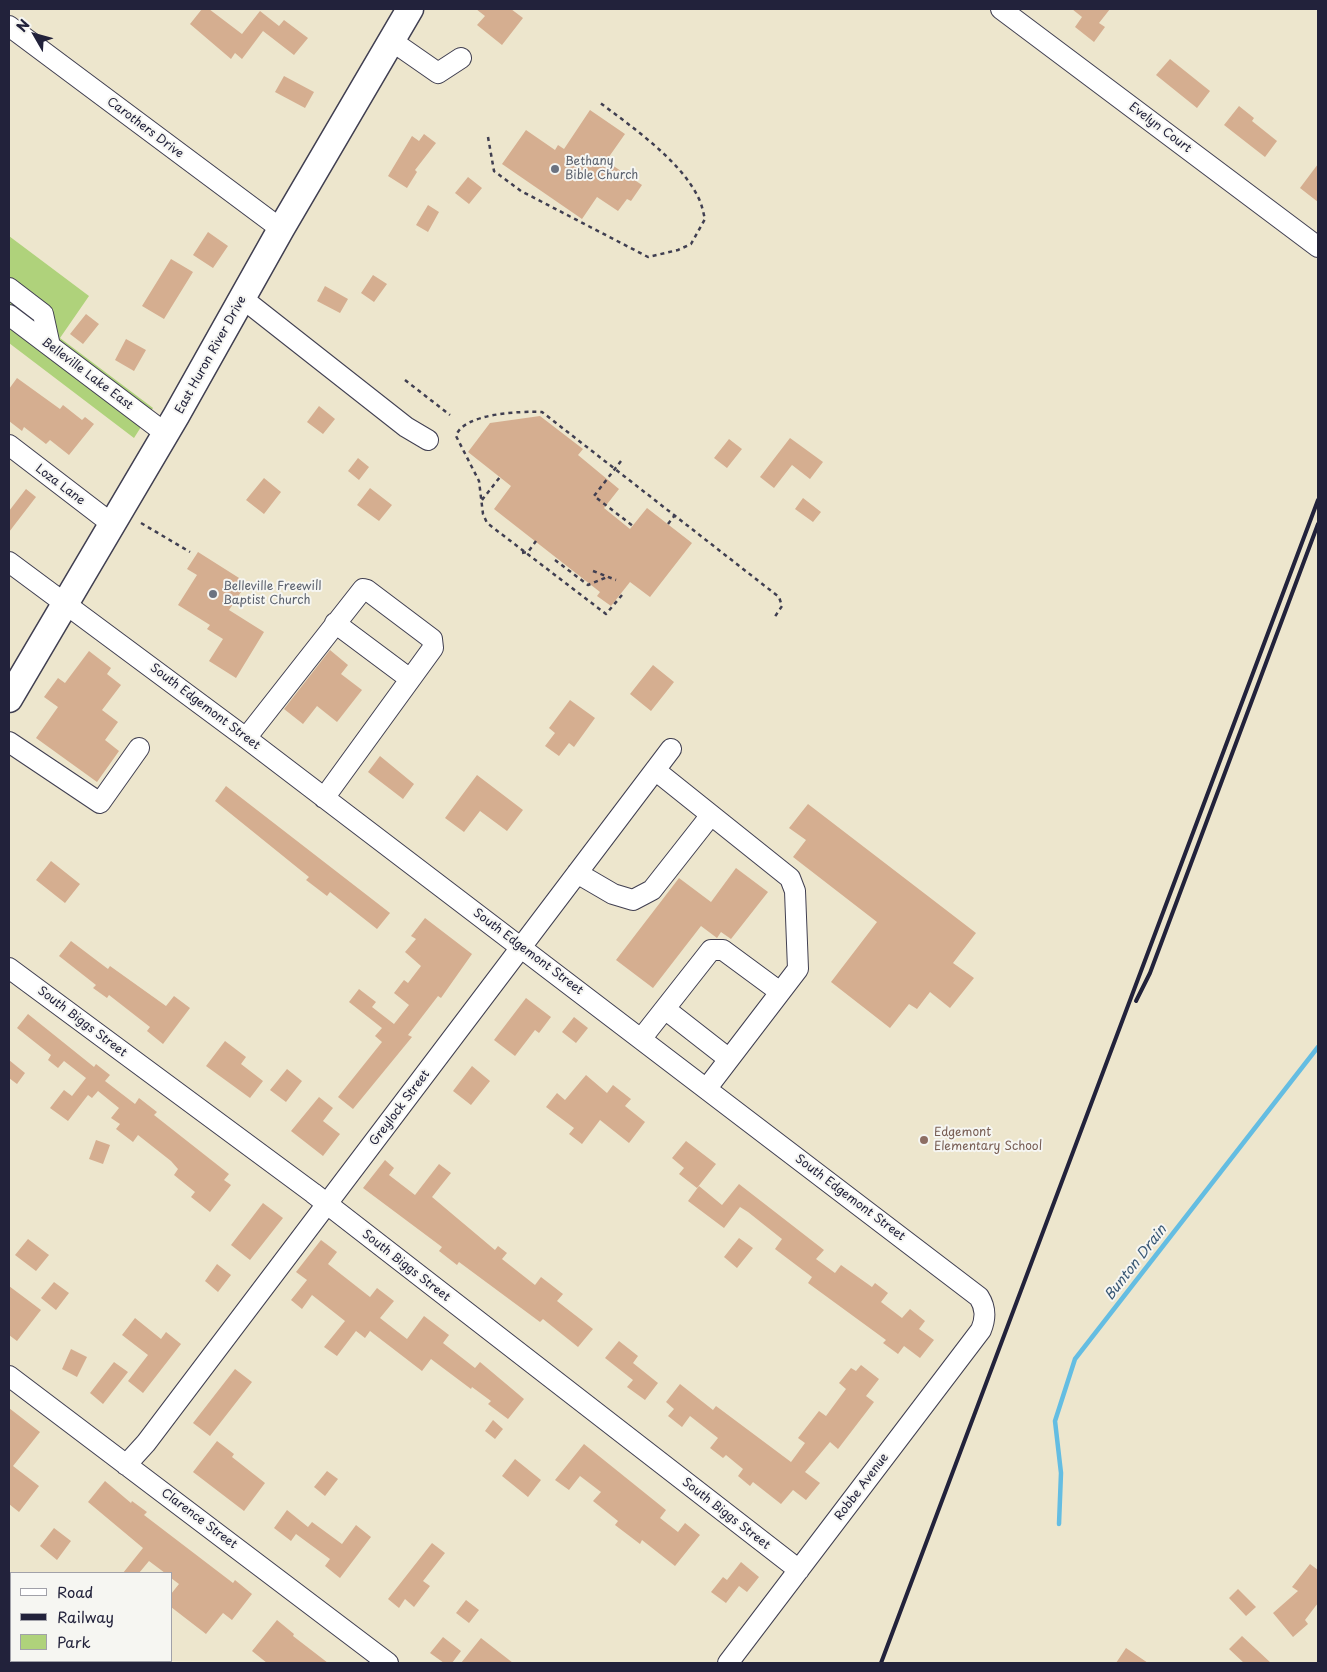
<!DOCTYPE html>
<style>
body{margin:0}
#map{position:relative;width:1327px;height:1672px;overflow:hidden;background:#ede6cd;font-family:"Playpen Sans",sans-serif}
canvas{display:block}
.frame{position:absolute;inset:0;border:10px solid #22223b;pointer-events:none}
.legend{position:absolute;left:10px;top:1572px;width:162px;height:90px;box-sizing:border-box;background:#f6f6f2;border:1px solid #a1a1a9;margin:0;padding:6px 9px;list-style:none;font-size:15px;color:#22223b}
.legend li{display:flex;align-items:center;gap:10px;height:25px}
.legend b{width:25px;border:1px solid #a1a1a9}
.north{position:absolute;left:10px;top:10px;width:50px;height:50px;-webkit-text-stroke:4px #f6f6f2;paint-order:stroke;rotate:308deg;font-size:14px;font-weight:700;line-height:20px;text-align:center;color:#22223b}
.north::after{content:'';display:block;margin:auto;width:18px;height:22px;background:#22223b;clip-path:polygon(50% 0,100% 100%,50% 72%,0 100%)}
</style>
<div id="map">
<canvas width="1327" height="1672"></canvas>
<div class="frame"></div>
<ul class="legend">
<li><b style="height:6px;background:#fff"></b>Road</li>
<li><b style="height:6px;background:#22223b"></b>Railway</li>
<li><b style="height:14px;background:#afd27b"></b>Park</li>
</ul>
<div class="north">N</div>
</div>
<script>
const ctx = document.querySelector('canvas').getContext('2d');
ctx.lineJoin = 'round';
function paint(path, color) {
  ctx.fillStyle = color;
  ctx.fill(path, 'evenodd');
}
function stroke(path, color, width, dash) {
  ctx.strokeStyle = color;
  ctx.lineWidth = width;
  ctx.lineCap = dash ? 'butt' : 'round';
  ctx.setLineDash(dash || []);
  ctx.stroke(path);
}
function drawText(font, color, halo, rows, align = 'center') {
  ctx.font = font + ' "Playpen Sans",sans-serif';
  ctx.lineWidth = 4;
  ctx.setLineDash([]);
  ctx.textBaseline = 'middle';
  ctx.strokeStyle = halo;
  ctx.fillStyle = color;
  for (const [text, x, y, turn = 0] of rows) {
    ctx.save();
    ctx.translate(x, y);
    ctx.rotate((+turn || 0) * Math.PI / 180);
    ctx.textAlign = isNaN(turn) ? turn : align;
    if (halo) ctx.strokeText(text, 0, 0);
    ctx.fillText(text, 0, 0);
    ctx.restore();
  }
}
paint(new Path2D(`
 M9,236L89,296L60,338L153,408L134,438L9,343Z`), '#afd27b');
stroke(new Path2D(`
 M1059,1524L1061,1473L1055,1421L1075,1359L1318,1047`), '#64bde2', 4.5);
paint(new Path2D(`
 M202,9H209L242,34L260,11L279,26L284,20L308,38L294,55L263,31L242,59L235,53L231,59L190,24Z
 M476,9H511L523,18L502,45L477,25L485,16Z
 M1072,9H1110L1099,23L1105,27L1094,42L1075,27L1082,17Z
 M1170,59L1210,91L1197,108L1156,75Z
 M284,76L314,92L305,108L275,92Z
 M1239,106L1254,118L1252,121L1277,141L1265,157L1224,125Z
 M590,110L625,134L606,161L642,185L631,201L627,199L618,211L597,197L582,219L502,164L526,130L555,150L558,145L564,149Z
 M424,134L436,143L415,170L417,172L407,188L388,176L412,136L419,141Z
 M1318,164V202L1300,188Z
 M468,177L482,188L469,204L455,193Z
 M428,205L439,212L428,232L416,225Z
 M208,232L228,246L213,268L193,255Z
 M171,259L193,272L164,319L142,306Z
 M373,275L387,284L374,302L361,293Z
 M325,286L348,299L340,313L317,301Z
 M86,314L99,324L83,344L70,334Z
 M126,339L146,350L134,371L115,360Z
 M17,378L60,409L63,405L82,420L85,417L94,424L69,455L50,440L46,444L24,427L22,431L9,421V389Z
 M319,406L335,419L323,434L307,422Z
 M540,416L583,449L578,455L619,489L604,508L630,529L647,508L692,543L650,597L630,582L611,606L597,596L600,592L494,509L511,486L468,452L490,423Z
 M790,438L823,462L810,479L792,465L774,488L760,477Z
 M729,439L742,449L727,468L714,458Z
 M358,458L369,467L359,480L348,471Z
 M264,478L281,492L264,514L246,500Z
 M370,488L392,505L379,521L357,505Z
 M26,489L36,497L9,532V511Z
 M803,498L821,512L813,522L795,509Z
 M198,552L247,583L229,610L264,632L236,678L209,661L223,639L207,629L210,625L178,605L197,575L187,569Z
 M330,650L348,665L341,674L362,690L337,722L317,706L303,724L284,709Z
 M89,651L111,668L107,674L121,685L102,710L118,722L105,740L119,751L97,782L36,738L58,707L44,697L58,678L65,683Z
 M653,665L674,682L651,711L630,694Z
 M570,700L595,718L574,747L569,743L559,756L545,746L555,733L549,728Z
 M380,756L414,784L403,799L368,772Z
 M477,775L523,810L507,831L480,811L464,832L445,818Z
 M226,786L390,913L377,929L330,892L327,896L306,880L309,877L215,801Z
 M808,804L976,933L953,963L974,978L950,1008L930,992L917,1009L909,1004L890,1028L831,982L877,922L793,857L806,840L789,828Z
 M51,861L80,884L65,903L36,880Z
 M736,868L768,892L731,939L721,932L717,938L701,926L653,988L616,960L679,878L711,902Z
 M425,918L472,954L441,998L438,996L408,1035L412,1037L353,1109L338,1097L382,1042L375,1036L382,1028L349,1002L359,989L376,1002L372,1007L394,1024L409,1005L394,993L404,980L408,983L421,966L405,952L416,939L411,936Z
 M71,941L108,969L110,966L166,1006L174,996L190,1008L163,1044L147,1031L150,1027L109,995L107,998L93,988L96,985L59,956Z
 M526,998L551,1017L539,1033L535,1030L515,1056L494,1040Z
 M28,1014L94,1067L96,1064L110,1075L105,1081L135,1104L139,1098L157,1112L154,1115L229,1174L224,1180L231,1185L210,1212L191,1197L195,1192L174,1175L178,1169L171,1161L138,1135L133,1142L116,1129L120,1124L111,1118L119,1108L98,1091L92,1098L88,1095L68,1121L50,1108L64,1090L72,1096L86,1078L64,1061L58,1068L48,1060L51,1055L17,1028Z
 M574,1017L588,1028L576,1043L562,1032Z
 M225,1041L246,1057L241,1064L263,1081L250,1098L206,1066Z
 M9,1060L25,1073L17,1084L9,1078Z
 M472,1066L490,1081L471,1105L453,1091Z
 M287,1069L302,1081L286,1102L270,1090Z
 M586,1075L607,1093L613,1085L631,1099L625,1106L645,1122L629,1143L600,1120L582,1144L569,1134L574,1128L546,1107L557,1093L565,1100Z
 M319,1097L333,1108L323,1121L340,1134L323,1156L291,1131Z
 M96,1140L110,1145L103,1164L89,1159Z
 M686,1141L716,1164L697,1188L679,1174L684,1168L672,1158Z
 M385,1160L394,1168L389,1175L415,1195L439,1164L451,1173L432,1197L495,1250L498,1246L507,1253L502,1259L535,1285L541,1277L563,1294L557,1301L593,1329L578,1347L543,1319L540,1322L459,1262L457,1265L439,1251L442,1247L363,1188Z
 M739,1184L824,1250L816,1259L835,1273L841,1265L872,1287L875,1283L888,1293L881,1302L902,1318L910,1309L925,1321L919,1329L934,1340L920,1358L904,1346L898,1354L883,1343L886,1340L808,1283L812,1277L775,1249L782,1239L748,1212L740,1207L724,1228L688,1201L699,1186L722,1205Z
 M263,1203L283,1218L250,1260L231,1245Z
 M739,1238L753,1248L737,1268L724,1257Z
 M28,1239L49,1255L36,1271L15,1255Z
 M321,1240L337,1252L328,1264L370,1297L377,1288L394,1301L380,1318L407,1339L424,1316L449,1335L443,1343L475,1368L480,1362L524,1399L508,1419L488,1404L491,1401L472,1387L471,1389L431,1359L422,1371L370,1331L365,1338L356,1331L337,1356L324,1347L345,1321L312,1295L302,1309L291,1300L307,1280L296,1272Z
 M217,1264L231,1275L218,1292L205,1281Z
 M54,1282L69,1293L56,1310L41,1298Z
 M9,1286L41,1310L17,1341L9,1335Z
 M135,1318L161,1339L166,1332L181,1344L143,1393L128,1381L148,1355L122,1335Z
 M619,1341L638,1356L633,1363L658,1383L645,1400L627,1387L633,1380L605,1358Z
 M71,1349L87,1357L77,1377L62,1369Z
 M114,1362L128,1372L103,1404L90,1393Z
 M861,1365L879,1379L866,1396L874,1402L838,1449L830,1442L805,1472L820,1483L806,1500L793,1490L781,1504L753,1482L750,1486L738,1476L743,1469L726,1455L723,1458L710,1448L718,1438L690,1416L682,1427L668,1416L674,1409L666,1402L680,1384L713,1410L716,1406L791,1462L805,1443L798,1438L819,1411L826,1416L846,1389L839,1383L851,1368L856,1371Z
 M235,1369L252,1382L210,1436L193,1423Z
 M9,1408L40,1432L13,1466L39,1486L19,1512L9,1504Z
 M493,1420L503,1429L495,1439L485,1431Z
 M217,1441L234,1454L232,1457L265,1483L244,1511L193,1472Z
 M584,1444L666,1510L660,1518L678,1532L685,1523L700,1535L675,1566L642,1540L640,1544L615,1525L618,1521L593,1501L601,1492L580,1476L569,1490L555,1480Z
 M515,1459L541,1480L528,1497L502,1476Z
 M327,1471L338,1479L325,1496L314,1487Z
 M105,1481L131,1503L132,1501L147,1512L144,1515L233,1583L235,1580L252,1594L232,1620L223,1613L206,1634L171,1607V1594L179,1584L171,1578V1573H165L149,1561L139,1573H123L143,1548L88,1502Z
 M287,1510L308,1527L312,1522L342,1544L356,1525L371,1537L340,1578L325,1566L330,1559L296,1534L291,1541L274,1528Z
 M54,1528L71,1541L57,1560L40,1546Z
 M432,1543L445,1553L423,1581L430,1586L414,1607L405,1599L399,1608L388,1599Z
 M741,1562L759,1577L747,1592L739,1586L726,1603L711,1592L723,1577L727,1580Z
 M1310,1564L1318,1570V1603L1305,1620L1308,1624L1293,1637L1273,1613L1298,1591L1292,1587Z
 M1238,1589L1256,1607L1246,1616L1229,1598Z
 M466,1600L479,1610L469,1623L456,1613Z
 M277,1620L294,1634L293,1636L328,1663H267L252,1651Z
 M1242,1636L1271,1663H1244L1229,1649Z
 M443,1637L461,1651L452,1663H444L430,1653Z
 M481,1638L513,1663H461Z
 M1126,1648L1148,1663H1116Z`), '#d5ae90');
const minor = new Path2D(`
 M1001,9L1318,247
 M9,26L281,229
 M392,41L438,73L461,58
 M9,288L43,314L50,346
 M242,298L406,427L428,440
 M9,315L165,433
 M9,445L112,524
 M9,562L246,738L979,1297C986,1308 986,1318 981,1330L728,1663
 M335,623L410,679
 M246,738L363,589L367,590L432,639L433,648L324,798
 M9,742L100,803L139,748
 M655,770L790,878L795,891L798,969L707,1088
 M577,873L613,894L633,900L652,890L711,815
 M9,968L313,1193L799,1570
 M665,1009L729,1059
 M641,1039L711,950H723L780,992
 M9,1376L388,1663
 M126,1465L146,1443L671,749`);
const major = new Path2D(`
 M9,699L176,416L281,229L410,9`);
stroke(minor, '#403f51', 22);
stroke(major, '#403f51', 29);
stroke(new Path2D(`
 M488,137L494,171L521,191L648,257L678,250L691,244L705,219C703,212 702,204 698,197C680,160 632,127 599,102
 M405,380L450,415
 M621,461L594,496L633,526
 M482,500L500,477
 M141,523L190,552
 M668,524L675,515
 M522,553L528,552L536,541
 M555,560L588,585L607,577
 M593,571L616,580
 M622,595L606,614L487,523L483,514L479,481L456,436C463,413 522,411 542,412L779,597L782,606L774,618`), '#403f51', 2.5, [4, 4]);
stroke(minor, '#fff', 20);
stroke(major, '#fff', 26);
stroke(new Path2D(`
 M1136,1001L1150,973L1318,524
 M881,1663L1318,500`), '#22223b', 4);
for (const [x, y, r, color] of [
 [555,169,5,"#6b7280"],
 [213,594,5,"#6b7280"],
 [924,1140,5,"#8d6e63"]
]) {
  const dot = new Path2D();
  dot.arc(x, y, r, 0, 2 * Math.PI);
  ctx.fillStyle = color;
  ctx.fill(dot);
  stroke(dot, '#f6f6f2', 2);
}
drawText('12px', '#22223b', '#f6f6f2', [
 ["Carothers Drive",145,128,37],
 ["Evelyn Court",1160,128,37],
 ["East Huron River Drive",211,355,-61],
 ["Belleville Lake East",87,374,37],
 ["Loza Lane",60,485,37],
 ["South Edgemont Street",205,707,37],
 ["South Edgemont Street",528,952,37],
 ["South Biggs Street",82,1022,37],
 ["Greylock Street",400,1108,-53],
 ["South Edgemont Street",850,1198,37],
 ["South Biggs Street",406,1266,38],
 ["Robbe Avenue",862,1487,-53],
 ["South Biggs Street",726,1514,38],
 ["Clarence Street",199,1519,37]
]);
drawText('12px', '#5b616d', '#f6f6f2', [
 ["Bethany",565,162],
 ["Bible Church",565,176],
 ["Belleville Freewill",223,587],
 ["Baptist Church",223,601]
], 'left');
drawText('12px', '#785e54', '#f6f6f2', [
 ["Edgemont",934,1133],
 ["Elementary School",934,1147]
], 'left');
drawText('italic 14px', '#395875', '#f6f6f2', [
 ["Bunton Drain",1136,1263,-52]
]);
</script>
